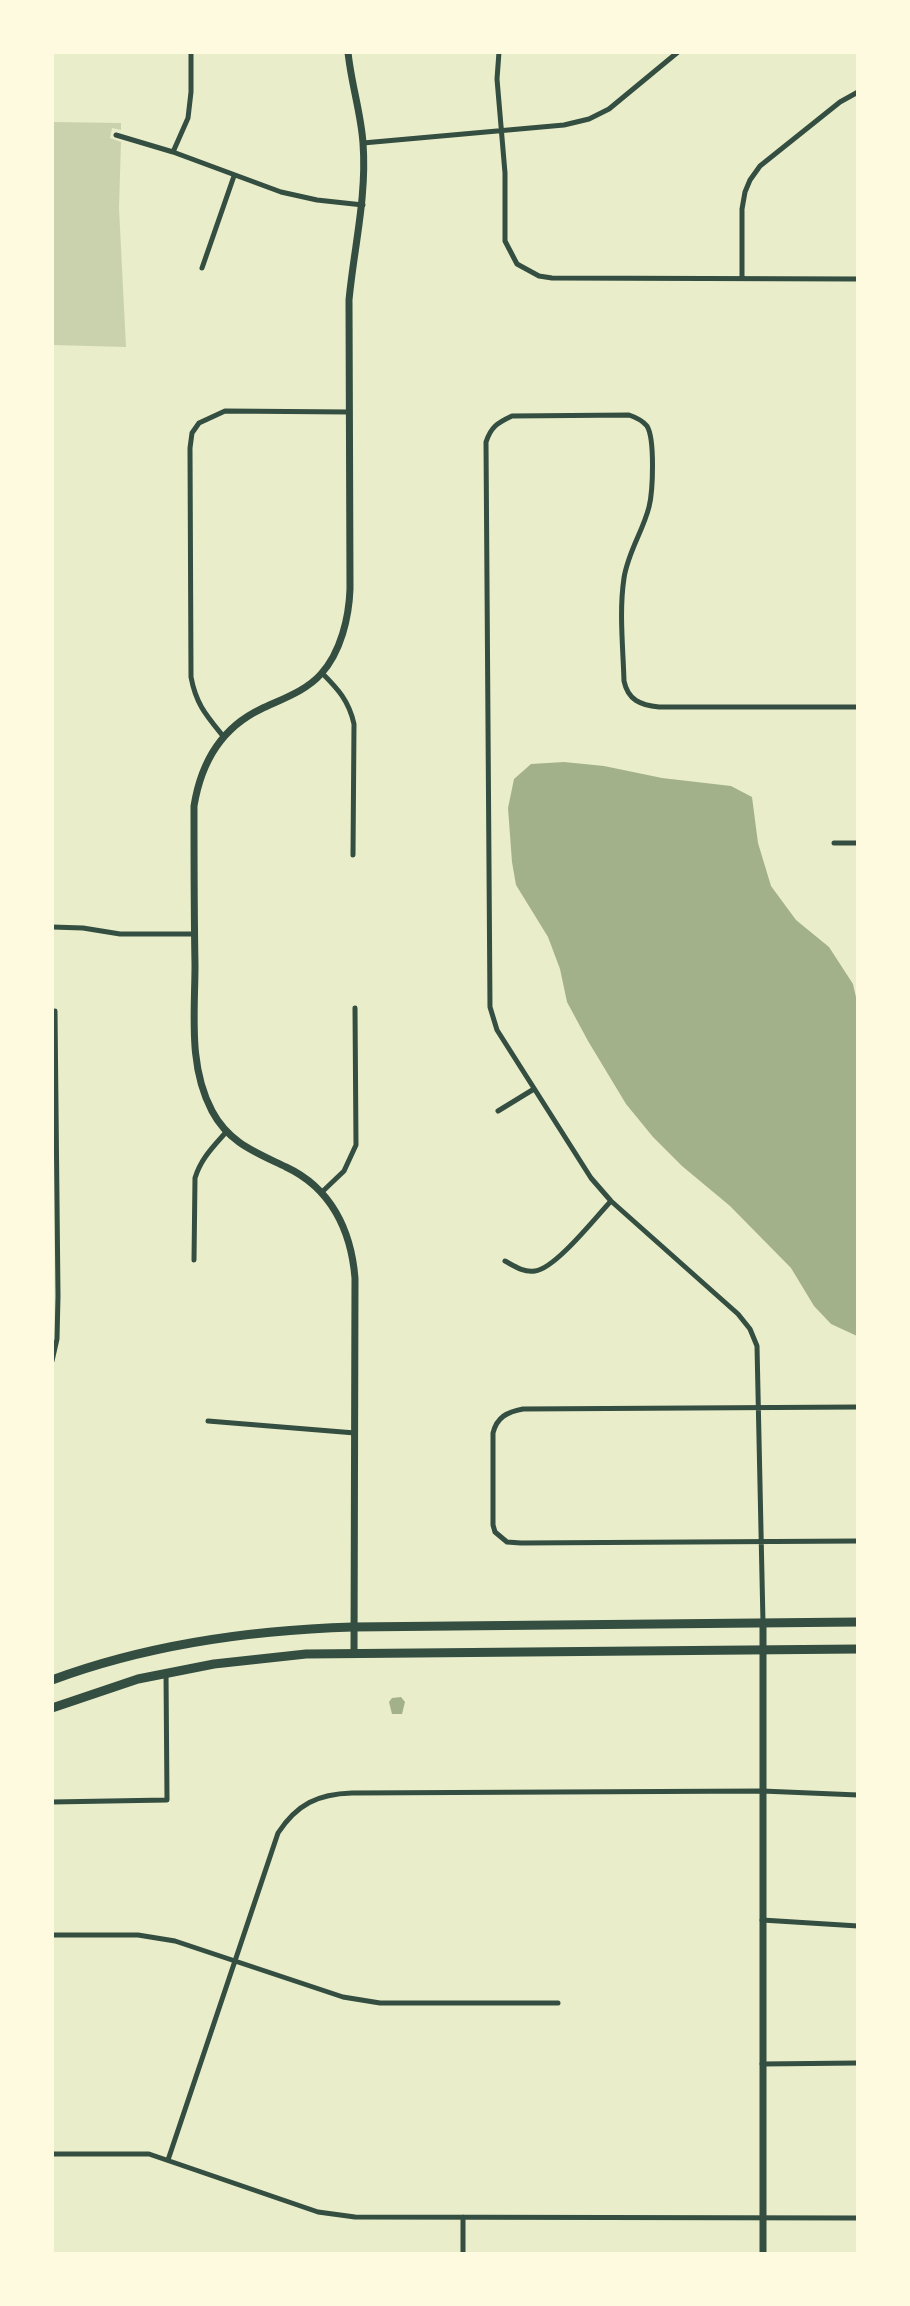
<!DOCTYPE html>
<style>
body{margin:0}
#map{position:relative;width:910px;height:2306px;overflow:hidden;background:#e9edc9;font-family:"DejaVu Sans",sans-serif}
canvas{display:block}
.frame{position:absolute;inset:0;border:54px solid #fefae0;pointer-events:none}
</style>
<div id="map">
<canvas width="910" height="2306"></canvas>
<div class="frame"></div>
</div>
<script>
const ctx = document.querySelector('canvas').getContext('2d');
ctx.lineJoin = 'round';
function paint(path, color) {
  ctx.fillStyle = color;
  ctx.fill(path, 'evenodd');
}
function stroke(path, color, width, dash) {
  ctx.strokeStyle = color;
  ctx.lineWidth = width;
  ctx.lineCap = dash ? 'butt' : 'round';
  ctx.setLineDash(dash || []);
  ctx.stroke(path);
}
paint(new Path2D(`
 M53,122L121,123V130L112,128L110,138L121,142L119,208L126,347L53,345Z`), '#cad2ad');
paint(new Path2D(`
 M564,762L604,766L662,778L731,786L752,797L758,843L771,886L796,920L829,947L853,984L858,1006L857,1336L831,1324L814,1306L791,1268L730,1206L682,1166L653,1137L626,1104L588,1041L567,1002L560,969L548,937L516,885L512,862L508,808L514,779L531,764Z
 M401,1697L405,1702L402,1714H392L389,1702L392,1698Z`), '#a3b18a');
stroke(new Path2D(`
 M499,52L497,79L505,173V241L517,264L539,276L552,278L858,279
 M116,135L173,152L281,192L317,200L363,205
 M363,143L564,125L589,119L609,109L678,52
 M173,152L188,118L191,92V52
 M202,268L234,176
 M742,278V209L745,192L750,180L760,166L840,102L858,92
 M322,673C338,689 349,701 354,724L353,855
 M223,736C206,715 196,704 191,677L190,448L192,433L199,423L225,411L349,412
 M834,843H858
 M52,927L83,928L120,934H194
 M498,1111L534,1089
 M322,1192L344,1171L356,1145L355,1008
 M194,1260L195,1178C201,1158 214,1146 227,1131
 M505,1261C514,1266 524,1273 535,1271C555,1269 596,1217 611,1201
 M52,1361L57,1339L58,1296L55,1011
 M858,1407L523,1409C507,1412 497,1417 493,1433V1525L495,1532L507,1542L521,1543L858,1541
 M208,1421L355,1433
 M763,1623L757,1346L750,1329L738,1314L611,1201L591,1178L497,1030L490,1007L486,442C491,427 497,423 512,416L629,415C635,417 642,420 647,426C655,439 653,491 649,507C643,531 628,552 624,578C619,611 623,647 624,681C628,700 640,705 659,707H858
 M52,1802L167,1800L166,1673
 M762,1920L858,1926
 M52,1935H138L175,1941L343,1997L380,2003H558
 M762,2064L858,2063
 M52,2154H149L318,2212L355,2217L858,2218
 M168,2160L278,1833C297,1804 318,1794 352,1793L762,1791L858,1795
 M463,2217V2254`), '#344e41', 5);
stroke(new Path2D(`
 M348,52C351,83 361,113 363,143C367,197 354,247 349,300L350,589C349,617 341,652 321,674C306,691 282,699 261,709C221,728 201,763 194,806C194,859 194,912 195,965C195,1013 188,1066 212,1111C229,1143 255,1152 286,1167C331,1188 351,1230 355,1278L354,1653
 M763,1623V2254`), '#344e41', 7);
stroke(new Path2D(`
 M52,1680C149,1644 251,1630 353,1627L858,1622
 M52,1708L138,1679L214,1664L306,1654L858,1649`), '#344e41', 9);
</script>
